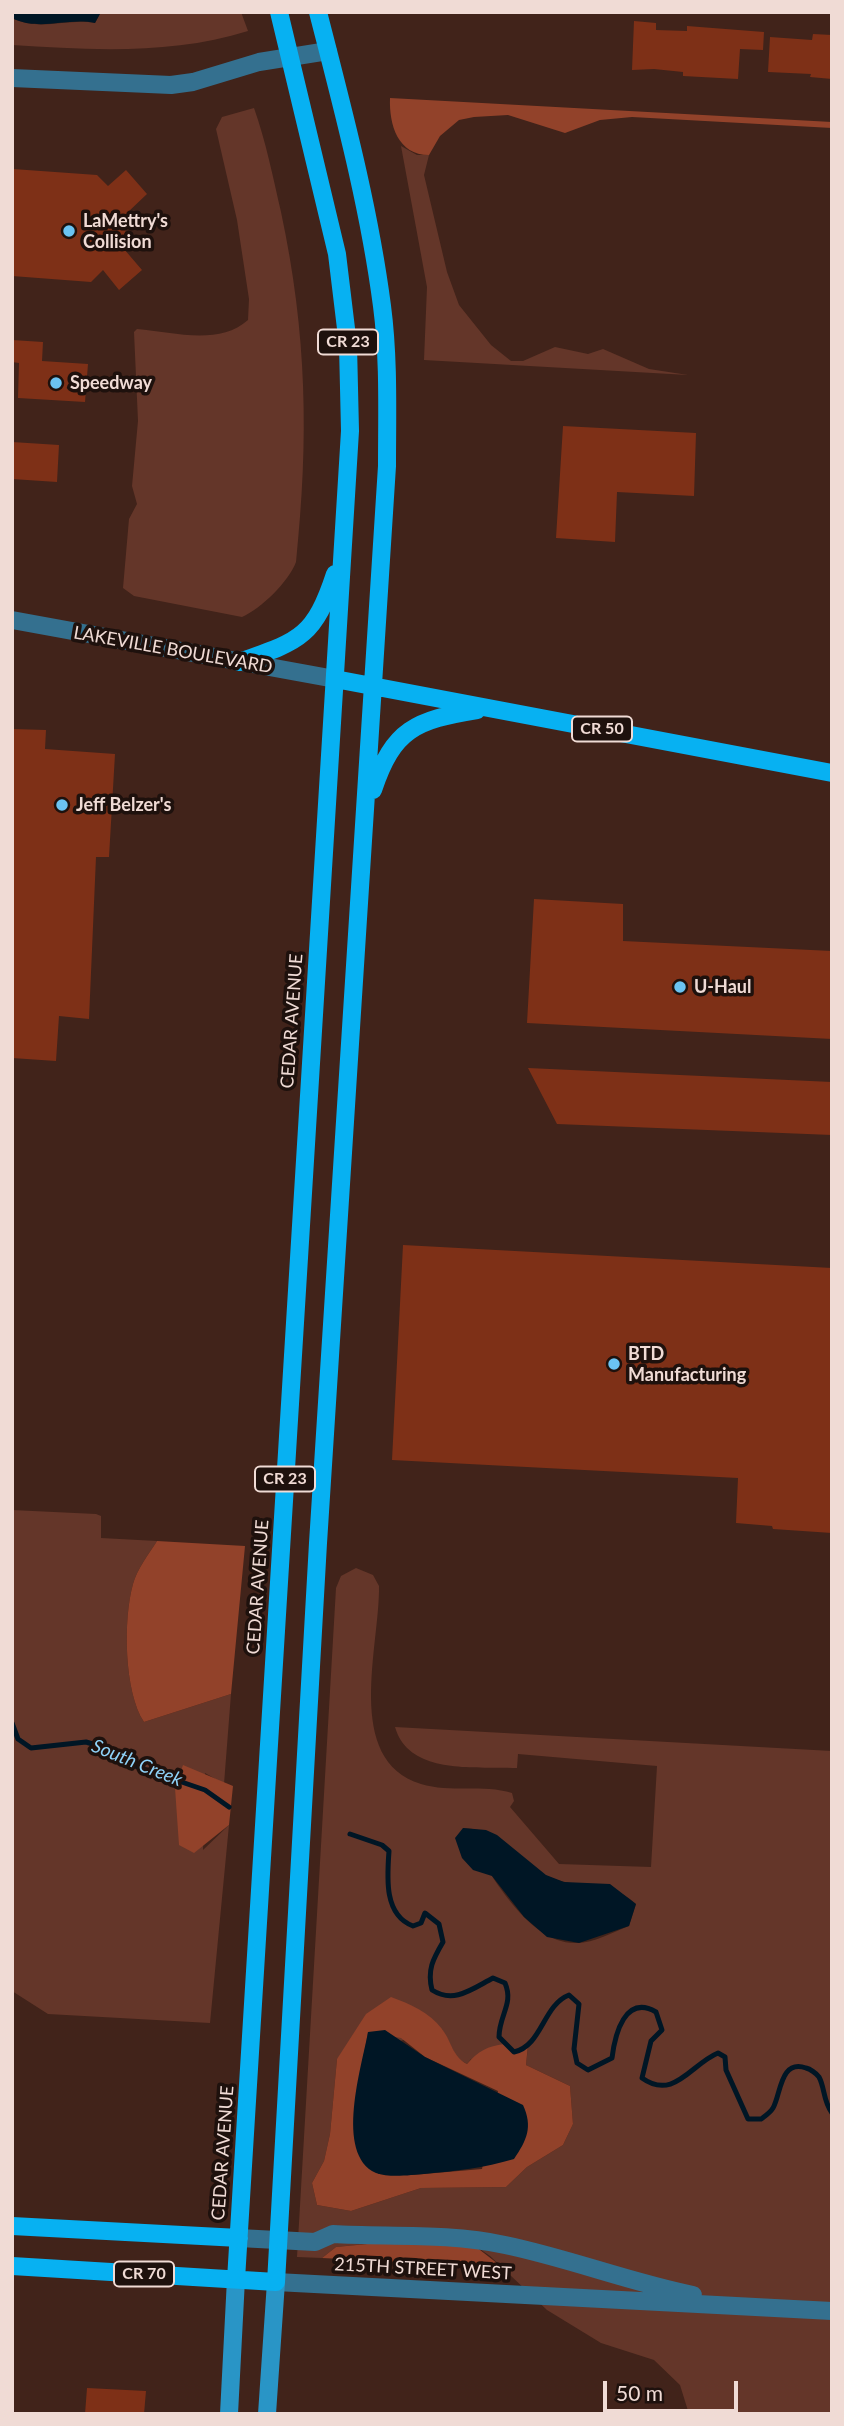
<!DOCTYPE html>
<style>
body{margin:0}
#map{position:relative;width:844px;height:2426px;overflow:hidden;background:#41231a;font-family:Lato,sans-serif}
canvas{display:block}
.frame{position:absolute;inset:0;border:14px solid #f0dbd5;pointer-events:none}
.scale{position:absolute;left:603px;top:2381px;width:135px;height:32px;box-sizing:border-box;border:4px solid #f0dbd5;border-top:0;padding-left:9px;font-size:21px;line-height:24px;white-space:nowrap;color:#f0dbd5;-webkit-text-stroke:5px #1e110d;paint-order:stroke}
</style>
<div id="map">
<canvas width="844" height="2426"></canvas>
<div class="frame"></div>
<div class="scale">50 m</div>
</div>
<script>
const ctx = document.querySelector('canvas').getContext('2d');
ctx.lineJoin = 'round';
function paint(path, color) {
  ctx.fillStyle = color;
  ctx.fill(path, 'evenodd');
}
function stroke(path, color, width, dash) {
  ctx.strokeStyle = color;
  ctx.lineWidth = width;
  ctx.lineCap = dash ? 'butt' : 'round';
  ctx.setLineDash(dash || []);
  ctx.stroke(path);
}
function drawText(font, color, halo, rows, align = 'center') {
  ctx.font = font + ' Lato,sans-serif';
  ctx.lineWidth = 7;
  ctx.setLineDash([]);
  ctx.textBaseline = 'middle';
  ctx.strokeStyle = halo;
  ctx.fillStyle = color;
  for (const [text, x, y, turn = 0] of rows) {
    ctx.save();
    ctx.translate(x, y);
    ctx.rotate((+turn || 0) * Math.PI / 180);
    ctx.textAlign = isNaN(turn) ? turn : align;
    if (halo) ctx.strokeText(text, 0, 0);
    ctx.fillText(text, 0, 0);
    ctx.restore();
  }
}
paint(new Path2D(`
 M12,12V18C40,32 67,18 95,23L101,12H241L248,31C172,55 90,50 12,45Z
 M254,108C266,142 273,177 281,212C307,334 309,438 296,562C289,581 261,609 242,617L134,596L123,588L129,519L137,504L132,486L138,421L134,332L137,329C173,332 219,346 248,320L249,299L237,220L216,129L222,117Z
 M401,146L417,155H429L424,175L447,272L459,305L491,345L511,361H523L555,347L588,354L603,349L649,369L688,375L424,360L427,287Z
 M12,1510L96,1514L101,1516V1538L157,1541C149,1554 137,1569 133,1584C123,1619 124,1692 144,1722L231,1694L224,1784L205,1773L203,1850L229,1825L210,2023L48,2014L12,1991Z
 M356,1568L373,1575L379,1586C380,1646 343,1760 421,1784C450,1793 483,1784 512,1793L514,1801L510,1807L559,1864L651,1867L657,1766L518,1754L517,1768C477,1766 409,1776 395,1727L832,1751V2414H689L680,2385L654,2360L601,2343L547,2310L490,2256L471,2243L367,2244L336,2247L322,2258L297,2257L336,1588L341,1576ZM463,1828C510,1831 509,1855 545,1875C578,1892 606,1876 636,1904L629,1926C613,1932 594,1943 577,1943C526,1945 486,1866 463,1828ZM442,2029L457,2058L467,2064L471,2059L521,2050L528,2046L526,2065L570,2086L573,2124L563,2145L527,2167L506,2187L421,2188L351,2211L317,2205L312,2183L324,2161L330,2134L337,2059Z`), '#643629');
paint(new Path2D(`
 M390,98L832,122V128L632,117L600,120L565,133L508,115L474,117L459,120L440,136L429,155C398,155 389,125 390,98Z
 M157,1541L245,1546L231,1694L144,1722C124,1692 123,1619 133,1584C137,1569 149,1554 157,1541Z
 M183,1765L233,1786L229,1825L194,1853L179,1845L175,1788Z
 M391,1997C410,2004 429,2012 442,2029C452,2042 452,2056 467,2064C478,2051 488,2046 504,2044L514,2052L528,2045L526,2065L570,2086L573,2124L563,2145L527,2167L506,2187L421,2188L351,2211L317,2205L312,2183L324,2161L330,2134L337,2059L366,2014ZM368,2032L401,2038L425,2057L498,2091L482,2169L412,2175L378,2174L361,2069Z
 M471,2243L502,2267L322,2258L336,2247L367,2244Z`), '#92422a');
paint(new Path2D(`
 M12,12H101L95,23C67,17 40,32 12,18Z
 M463,1828L486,1830L497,1835L546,1875L564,1882L610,1884L636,1904L629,1926L579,1943L547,1937L524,1917L492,1876L473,1870L462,1858L455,1838Z
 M385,2030L425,2057L523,2105C533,2127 527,2140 514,2159C484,2168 456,2171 424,2174C411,2175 389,2178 376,2173C334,2154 362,2066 368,2032Z`), '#001625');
stroke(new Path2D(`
 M12,1723L18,1739L31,1748L86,1742L106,1748L132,1765L205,1790L229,1807
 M350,1834L382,1845L389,1851C387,1878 384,1915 413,1926L421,1923L425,1913L439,1924L443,1942C433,1959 427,1970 432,1990C454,2004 472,1989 493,1978L505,1983C514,2004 499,2015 499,2037L514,2052C542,2046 543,2005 569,1995L579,2004L574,2049L577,2063L588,2070L612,2058C615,2034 625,1994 656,2012L662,2030L651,2041L642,2078C674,2101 691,2064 718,2053L725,2057L726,2070L748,2119H761C765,2116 770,2113 773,2108C781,2094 780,2059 806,2068C810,2069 816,2073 819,2077C825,2088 823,2101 832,2113`), '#001625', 5);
paint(new Path2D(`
 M634,21L656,23V30L687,31V26L764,32L763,50L740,49L738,79L683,76V72L654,69L632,70Z
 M813,34L832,35V79L810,77L811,74L768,72L770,37L812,40Z
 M13,169L97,175L108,186L126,170L147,194L127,213L124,249L142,270L119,290L103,270L91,282L12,276Z
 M12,340L43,342L42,361L88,364L85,402L18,398L19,363L12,362Z
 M563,426L696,433L694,496L617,492L615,542L556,538Z
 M12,442L59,445L57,482L12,479Z
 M12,729L46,730L45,749L115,754L109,857H96L89,1019L59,1016L56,1061L12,1058Z
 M534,899L623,904V941L832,951V1039L527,1023Z
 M528,1068L832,1082V1135L557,1124Z
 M403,1245L832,1268V1533L773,1529L772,1526L736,1523L738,1478L392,1460Z
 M87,2388L146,2391L144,2414H85Z`), '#7e3017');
stroke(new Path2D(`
 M12,78L171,85L193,82L259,62L328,51`), '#34708f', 18);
stroke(new Path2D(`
 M12,620L335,679
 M239,2238L315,2242L333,2234C389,2237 450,2233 505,2245C568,2258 629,2282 693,2295
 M276,2282L832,2311`), '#34708f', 18);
stroke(new Path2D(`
 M229,2414L236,2279
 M267,2414L276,2282`), '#2995c6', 18);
stroke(new Path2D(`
 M239,662C299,641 314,638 335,574
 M335,679L832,773
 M373,790C393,729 416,720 477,710
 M12,2226L239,2238
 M12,2266L276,2282L318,1543L387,466C387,413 389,359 382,306C369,206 343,110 318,12
 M236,2279L350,431L348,345L337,254L279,12`), '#07b1f2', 18);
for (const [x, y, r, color] of [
 [69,231,7,"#6bc3f2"],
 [56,383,7,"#6bc3f2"],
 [62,805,7,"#6bc3f2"],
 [680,987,7,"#6bc3f2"],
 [614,1364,7,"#6bc3f2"]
]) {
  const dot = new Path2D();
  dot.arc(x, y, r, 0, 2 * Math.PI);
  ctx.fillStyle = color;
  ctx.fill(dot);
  stroke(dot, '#1e110d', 2.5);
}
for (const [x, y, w] of [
 [348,342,60],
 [602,729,60],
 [285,1479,60],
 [144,2274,60]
]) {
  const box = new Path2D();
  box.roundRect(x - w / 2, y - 12.5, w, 25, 5);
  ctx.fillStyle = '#1e110d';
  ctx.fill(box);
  stroke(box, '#f0dbd5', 2);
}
drawText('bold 16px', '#f0dbd5', null, [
 ["CR 23",348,342],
 ["CR 50",602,729],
 ["CR 23",285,1479],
 ["CR 70",144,2274]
]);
drawText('bold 18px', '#f0dbd5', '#1e110d', [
 ["LaMettry's",83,221],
 ["Collision",83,242],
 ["Speedway",70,383],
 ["Jeff Belzer's",76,805],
 ["U-Haul",694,987],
 ["BTD",628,1354],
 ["Manufacturing",628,1375]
], 'left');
drawText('18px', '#f0dbd5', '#1e110d', [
 ["LAKEVILLE BOULEVARD",173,650,10],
 ["CEDAR AVENUE",292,1021,-86],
 ["CEDAR AVENUE",258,1587,-86],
 ["CEDAR AVENUE",223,2153,-86],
 ["215TH STREET WEST",423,2269,3]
]);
drawText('italic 19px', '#8fd3f9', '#1e110d', [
 ["South Creek",137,1763,22]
]);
</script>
